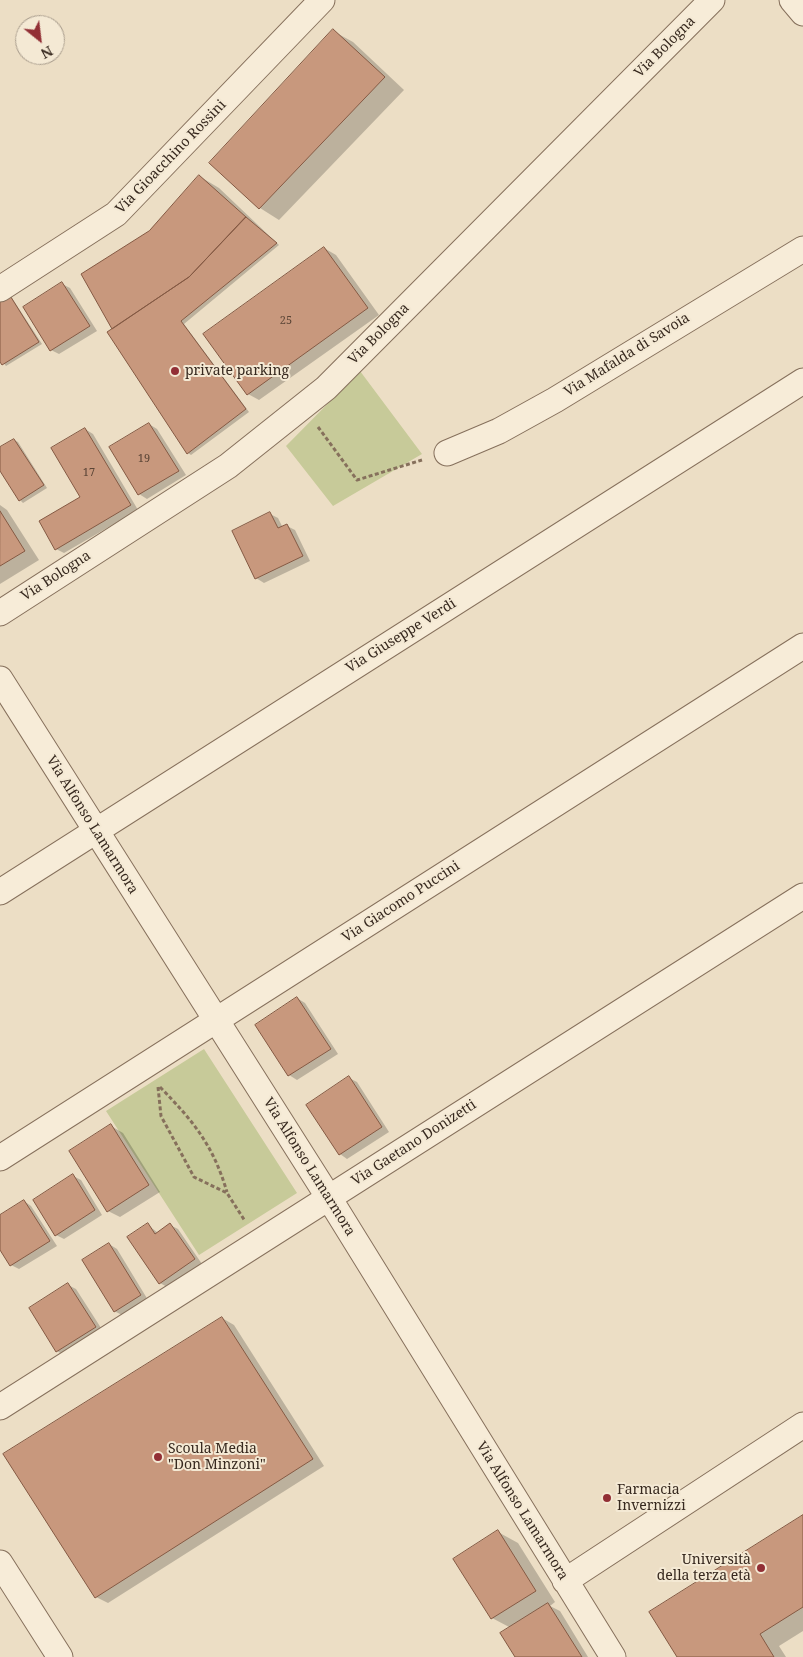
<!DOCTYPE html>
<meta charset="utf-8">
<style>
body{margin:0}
#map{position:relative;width:803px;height:1657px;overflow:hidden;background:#ecdec5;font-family:"Noto Serif",serif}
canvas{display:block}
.north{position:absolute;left:15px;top:15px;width:50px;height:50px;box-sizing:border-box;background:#f4e9d4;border:1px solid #a89c8c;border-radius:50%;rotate:151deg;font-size:14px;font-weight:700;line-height:20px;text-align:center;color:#37291f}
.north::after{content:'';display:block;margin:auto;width:18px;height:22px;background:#922f35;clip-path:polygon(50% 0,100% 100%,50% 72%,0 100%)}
</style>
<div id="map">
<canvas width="803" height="1657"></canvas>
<div class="north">N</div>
</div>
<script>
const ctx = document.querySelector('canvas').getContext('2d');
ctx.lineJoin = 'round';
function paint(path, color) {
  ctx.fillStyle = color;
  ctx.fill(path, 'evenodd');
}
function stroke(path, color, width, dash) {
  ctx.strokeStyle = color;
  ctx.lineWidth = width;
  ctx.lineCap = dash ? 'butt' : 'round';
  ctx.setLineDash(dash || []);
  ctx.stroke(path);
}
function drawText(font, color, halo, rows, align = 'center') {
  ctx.font = font + ' "Noto Serif",serif';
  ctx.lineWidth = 4;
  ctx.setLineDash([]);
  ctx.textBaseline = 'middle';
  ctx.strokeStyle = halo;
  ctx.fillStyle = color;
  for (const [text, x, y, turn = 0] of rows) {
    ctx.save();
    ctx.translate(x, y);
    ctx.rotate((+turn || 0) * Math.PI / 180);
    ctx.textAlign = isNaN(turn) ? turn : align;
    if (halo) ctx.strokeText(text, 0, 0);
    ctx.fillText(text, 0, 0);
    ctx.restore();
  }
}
paint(new Path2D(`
 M360,371L422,454L333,506L286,446Z
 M204,1049L297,1193L199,1255L106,1111Z`), '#c7ca99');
paint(new Path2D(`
 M333,31L353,42L404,90L279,220L260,208Z
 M199,176L219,188L279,245L184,324L249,412L191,455L188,453L113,329L150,232Z
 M324,248L336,255L379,315L259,400L248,394Z
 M62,284L70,288L97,331L59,354L51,350Z
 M9,296L12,298L42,344L6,366L0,359Z
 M149,424L157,429L186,475L147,499L139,494Z
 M85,429L93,434L138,510L64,553L56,549L82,497Z
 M14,440L18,442L47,488L23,503L20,500L0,468V448Z
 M0,505L7,510L39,560L0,584Z
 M270,514L278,518L283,528L287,526L295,530L310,561L264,583L256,578L234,531Z
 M297,998L305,1003L338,1054L297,1080L289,1075Z
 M349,1078L357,1082L389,1132L347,1159L340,1154Z
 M111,1126L123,1133L160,1192L120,1217L108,1211Z
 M73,1176L81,1180L102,1215L64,1239L56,1235Z
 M24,1201L31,1206L57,1246L19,1269L11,1265L0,1247V1216Z
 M148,1225L158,1233L170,1225L178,1229L202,1264L167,1287L160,1283Z
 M109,1244L117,1249L148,1300L122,1315L114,1311Z
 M68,1285L76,1289L103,1331L65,1356L57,1351Z
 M222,1318L234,1325L324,1466L108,1603L96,1597Z
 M803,1516V1631L779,1646L786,1657H679Z
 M498,1532L518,1543L555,1602L550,1606L560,1611L588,1657H516L511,1628L492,1618Z`), '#0003');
const building = new Path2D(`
 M333,29L385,77L259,209L209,163Z
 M199,175L246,217L189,277L112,329L81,274L149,231Z
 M246,217L277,243L181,321L246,409L187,454L107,332L189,277Z
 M324,247L368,308L247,395L203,334Z
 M62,282L90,326L50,351L23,307Z
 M9,294L39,342L2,365L0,362V300Z
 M149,423L179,471L138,495L109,447Z
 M85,428L131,505L55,550L39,521L80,497L51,448Z
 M14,439L44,485L19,501L0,471V447Z
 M0,511L25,551L0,566Z
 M270,512L278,528L287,524L303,556L255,579L232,531Z
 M297,997L331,1049L288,1076L255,1025Z
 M349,1076L382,1127L339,1155L306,1105Z
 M111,1124L149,1185L107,1212L69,1151Z
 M73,1174L95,1210L55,1236L33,1200Z
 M24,1200L50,1241L10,1266L0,1250V1215Z
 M148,1223L155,1234L170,1223L195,1259L159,1284L127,1237Z
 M109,1243L141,1295L114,1312L82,1260Z
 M68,1283L96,1327L56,1352L29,1308Z
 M222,1317L313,1459L95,1598L3,1454Z
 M803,1515V1607L760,1634L774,1657H677L649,1612Z
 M498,1530L536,1591L491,1619L453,1559Z
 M548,1603L582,1657H515L500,1633Z`);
paint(building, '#c8987d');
stroke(building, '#845943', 1);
const minor = new Path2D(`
 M792,0L803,13
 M0,289L116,214L322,0
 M447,453L499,431L555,400L803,249
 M0,613L228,466L326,388L712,0
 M0,679L329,1198L613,1657
 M0,892L803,381
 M0,1158L803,646
 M0,1407L803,896
 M0,1563L60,1657
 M565,1581L803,1425`);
stroke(minor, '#86705c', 27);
stroke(new Path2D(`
 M318,427L357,480L422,460
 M158,1087L161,1116L194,1177L227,1193L245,1221
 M160,1087C194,1122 213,1145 227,1192`), '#86705c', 3, [4, 2.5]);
stroke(minor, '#f7ecd8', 25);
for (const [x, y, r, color] of [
 [175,371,5,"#922f35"],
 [158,1457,5,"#922f35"],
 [607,1498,5,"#922f35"],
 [761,1568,5,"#922f35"]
]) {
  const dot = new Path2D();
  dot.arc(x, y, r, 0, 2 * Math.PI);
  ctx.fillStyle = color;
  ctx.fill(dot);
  stroke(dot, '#f4e9d4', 2);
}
drawText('11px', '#5b4536', null, [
 ["25",286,321],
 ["19",144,459],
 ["17",89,473]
]);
drawText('14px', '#37291f', '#f4e9d4', [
 ["Via Bologna",665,47,-45],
 ["Via Gioacchino Rossini",171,157,-46],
 ["Via Bologna",379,334,-45],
 ["Via Mafalda di Savoia",627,355,-32],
 ["Via Bologna",56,576,-33],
 ["Via Giuseppe Verdi",401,636,-32],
 ["Via Alfonso Lamarmora",92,825,58],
 ["Via Giacomo Puccini",401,902,-33],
 ["Via Gaetano Donizetti",414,1143,-33],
 ["Via Alfonso Lamarmora",309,1167,58],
 ["Via Alfonso Lamarmora",522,1511,58]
]);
drawText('14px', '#37291f', '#f4e9d4', [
 ["private parking",185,371],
 ["Scoula Media",168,1449],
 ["\"Don Minzoni\"",168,1465],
 ["Farmacia",617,1490],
 ["Invernizzi",617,1506],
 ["Università",751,1560,"right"],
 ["della terza età",751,1576,"right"]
], 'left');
</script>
